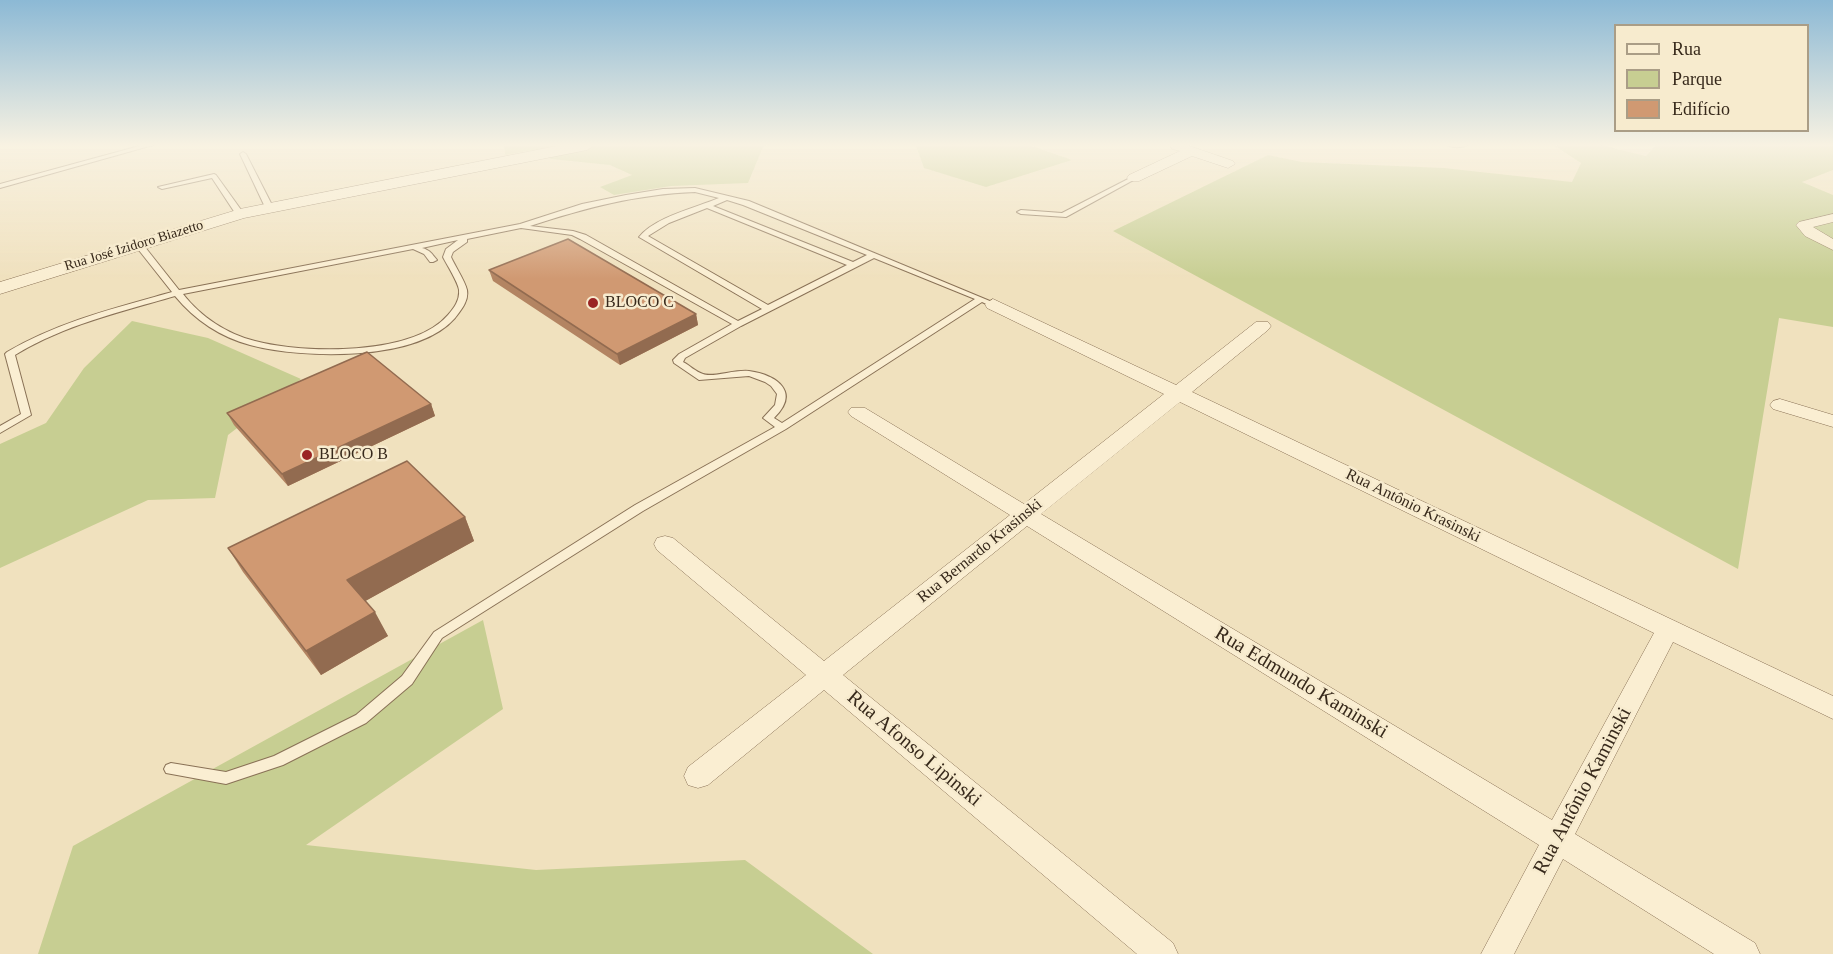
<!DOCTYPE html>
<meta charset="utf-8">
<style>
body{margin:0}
#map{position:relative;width:1833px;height:954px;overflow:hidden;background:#f0e1be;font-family:Georgia,serif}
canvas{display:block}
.legend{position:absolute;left:1614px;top:24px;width:195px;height:108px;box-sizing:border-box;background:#f7ebce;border:2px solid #aa9d86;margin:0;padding:8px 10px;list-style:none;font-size:18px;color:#37291b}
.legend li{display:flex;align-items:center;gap:12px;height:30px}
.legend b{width:30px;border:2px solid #aa9d86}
</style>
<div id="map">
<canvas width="1833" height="954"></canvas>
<ul class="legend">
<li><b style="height:8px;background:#faeed2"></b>Rua</li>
<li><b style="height:16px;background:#c7ce92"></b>Parque</li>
<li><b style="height:16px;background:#d09972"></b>Edifício</li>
</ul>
</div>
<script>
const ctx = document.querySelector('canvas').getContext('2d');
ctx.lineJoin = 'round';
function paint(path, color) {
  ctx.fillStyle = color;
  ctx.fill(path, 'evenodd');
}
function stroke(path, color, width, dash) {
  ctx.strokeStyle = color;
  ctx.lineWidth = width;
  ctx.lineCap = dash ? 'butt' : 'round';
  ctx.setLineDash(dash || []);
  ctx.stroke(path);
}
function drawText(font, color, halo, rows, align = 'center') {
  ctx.font = font + ' Georgia,serif';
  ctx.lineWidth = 5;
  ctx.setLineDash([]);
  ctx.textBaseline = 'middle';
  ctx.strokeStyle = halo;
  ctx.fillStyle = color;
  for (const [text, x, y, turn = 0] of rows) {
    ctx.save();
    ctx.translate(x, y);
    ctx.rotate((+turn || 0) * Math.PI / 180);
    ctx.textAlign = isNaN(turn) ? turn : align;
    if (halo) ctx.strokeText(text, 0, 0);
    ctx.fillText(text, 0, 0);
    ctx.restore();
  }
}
paint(new Path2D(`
 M504,145H767L763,147L748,183L671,186L614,195L600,187L632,175L610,165L551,159L533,150L505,155Z
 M912,145H1029L1072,160L986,187L924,168L916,146Z
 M1559,145H1600L1646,156L1656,145H1833V170L1802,182L1833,195V327L1779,318L1738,569L1113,231L1268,155L1302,162L1444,168L1572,182L1581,163L1555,146Z
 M132,321L208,338L301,379L228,435L215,498L148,500L0,568V444L46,423L84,368Z
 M483,620L503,709L306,845L536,870L745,860L873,954H38L73,846Z`), '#c7ce92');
const service = new Path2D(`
 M143,145H153L0,188V184Z
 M1447,145H1467C1463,148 1451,148 1447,145Z
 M243,152L246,154L273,207L272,209L265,207L240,154Z
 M214,174L216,175L244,214L243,216H237L212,178L162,189L158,187Z
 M1132,177L1137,178L1066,217L1021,214L1017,212L1021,210L1062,213Z
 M695,188L749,201L997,304L993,307L982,302L786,429L643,511L442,638L412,684L366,723L283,765L226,784L166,773L164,769L166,765L171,763L226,772L274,756L356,715L402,676L434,632L635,505L775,427L763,418L775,405L777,394L771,386L765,382L749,376L699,380L674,363L673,360L679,354L732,324L580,239L572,235L521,228L467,239V242L453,252L451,257C455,266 465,281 467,290C469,301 461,310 455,318C417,362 302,359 250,345C220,337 195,320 175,296C120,312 64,325 15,355L31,415L0,433V426L21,414L5,354L7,352C58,322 115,308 172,292L134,244L138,242H141L179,290L520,224L582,204L626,195L663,189ZM695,192L719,198C695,208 655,217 639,237L762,309L738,321L586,235L573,231L530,226C585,208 638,194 695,192ZM727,200L743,205L867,255L853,262L713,206ZM707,208L847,265L768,305L648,236L669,223ZM458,240L446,249L443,257C447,265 458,282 459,290C460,300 454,308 448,315C413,356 304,354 255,341C227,334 201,317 183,294L413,249L424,254L430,262H433L437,260C432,254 430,250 422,248ZM874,258L975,299L782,423L774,418C801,392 777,375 749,371C736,369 712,378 703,374C696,372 689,365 683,362L685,358L741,326Z`);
const minor = new Path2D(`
 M1171,145H1187L1233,161L1235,164L1228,168L1192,156L1139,181H1129L1127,178L1129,175L1180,151L1172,149Z
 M1833,214V222L1813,227L1833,239V250L1805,236L1796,225L1799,222Z
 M993,299L1176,385L1256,322H1268L1271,326L1268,330L1192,392L1833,696V719L1673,642L1575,834L1755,943L1760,954H1714L1563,859L1514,954H1481L1539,845L1027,526L843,675L1173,943L1178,954H1137L824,690L708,785L698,788L688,785L684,776L688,767L806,675L657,550L654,544L657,538L665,536L673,538L824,661L1010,515L851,416L848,412L851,408H865L1024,504L1164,394L987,308L985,304ZM1180,402L1654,633L1552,820L1041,514Z
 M1780,399L1833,415V427L1773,409L1770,405L1773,401Z`);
const tertiary = new Path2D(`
 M562,145H595L587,150L244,218L0,294V282L240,209Z`);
stroke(service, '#897156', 2);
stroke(minor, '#897156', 1);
stroke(tertiary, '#897156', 1);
paint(service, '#faeed2');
paint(minor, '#faeed2');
paint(tertiary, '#faeed2');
paint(new Path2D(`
 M489,270L696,314L698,325L620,365L493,281Z
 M431,404L435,416L288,486L234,425L227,413Z
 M465,517L474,541L365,601L388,636L321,675L243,572L228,548Z`), '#b38462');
paint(new Path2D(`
 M696,314L698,325L620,365L617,354Z
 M431,404L435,416L288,486L282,474Z
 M465,517L474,541L360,604L347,580Z
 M375,612L388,636L321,675L306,651Z`), '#926b50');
const building = new Path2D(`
 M568,239L696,314L617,354L489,270Z
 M367,352L431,404L282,474L227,413Z
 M407,461L465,517L347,580L375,612L306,651L228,548Z`);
paint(building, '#d09972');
stroke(building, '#926b50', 1.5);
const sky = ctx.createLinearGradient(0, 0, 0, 279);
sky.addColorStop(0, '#8cb9d5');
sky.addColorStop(0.52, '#f8f2e2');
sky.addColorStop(1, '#f8f2e200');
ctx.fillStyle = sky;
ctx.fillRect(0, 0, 1833, 279);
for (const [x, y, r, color] of [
 [593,303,6,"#9a2424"],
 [307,455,6,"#9a2424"]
]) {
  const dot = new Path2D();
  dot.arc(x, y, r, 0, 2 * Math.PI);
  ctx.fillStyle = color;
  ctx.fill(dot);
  stroke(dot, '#f7ebce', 2);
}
drawText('14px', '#37291b', '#f7ebce', [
 ["Rua José Izidoro Biazetto",134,246,-17]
]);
drawText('16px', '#37291b', '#f7ebce', [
 ["BLOCO C",605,303],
 ["BLOCO B",319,455]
], 'left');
drawText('16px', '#37291b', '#f7ebce', [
 ["Rua Antônio Krasinski",1413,506,26],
 ["Rua Bernardo Krasinski",980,551,-39]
]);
drawText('20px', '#37291b', '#f7ebce', [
 ["Rua Edmundo Kaminski",1301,683,31],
 ["Rua Afonso Lipinski",914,749,40],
 ["Rua Antônio Kaminski",1583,791,-62]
]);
</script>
